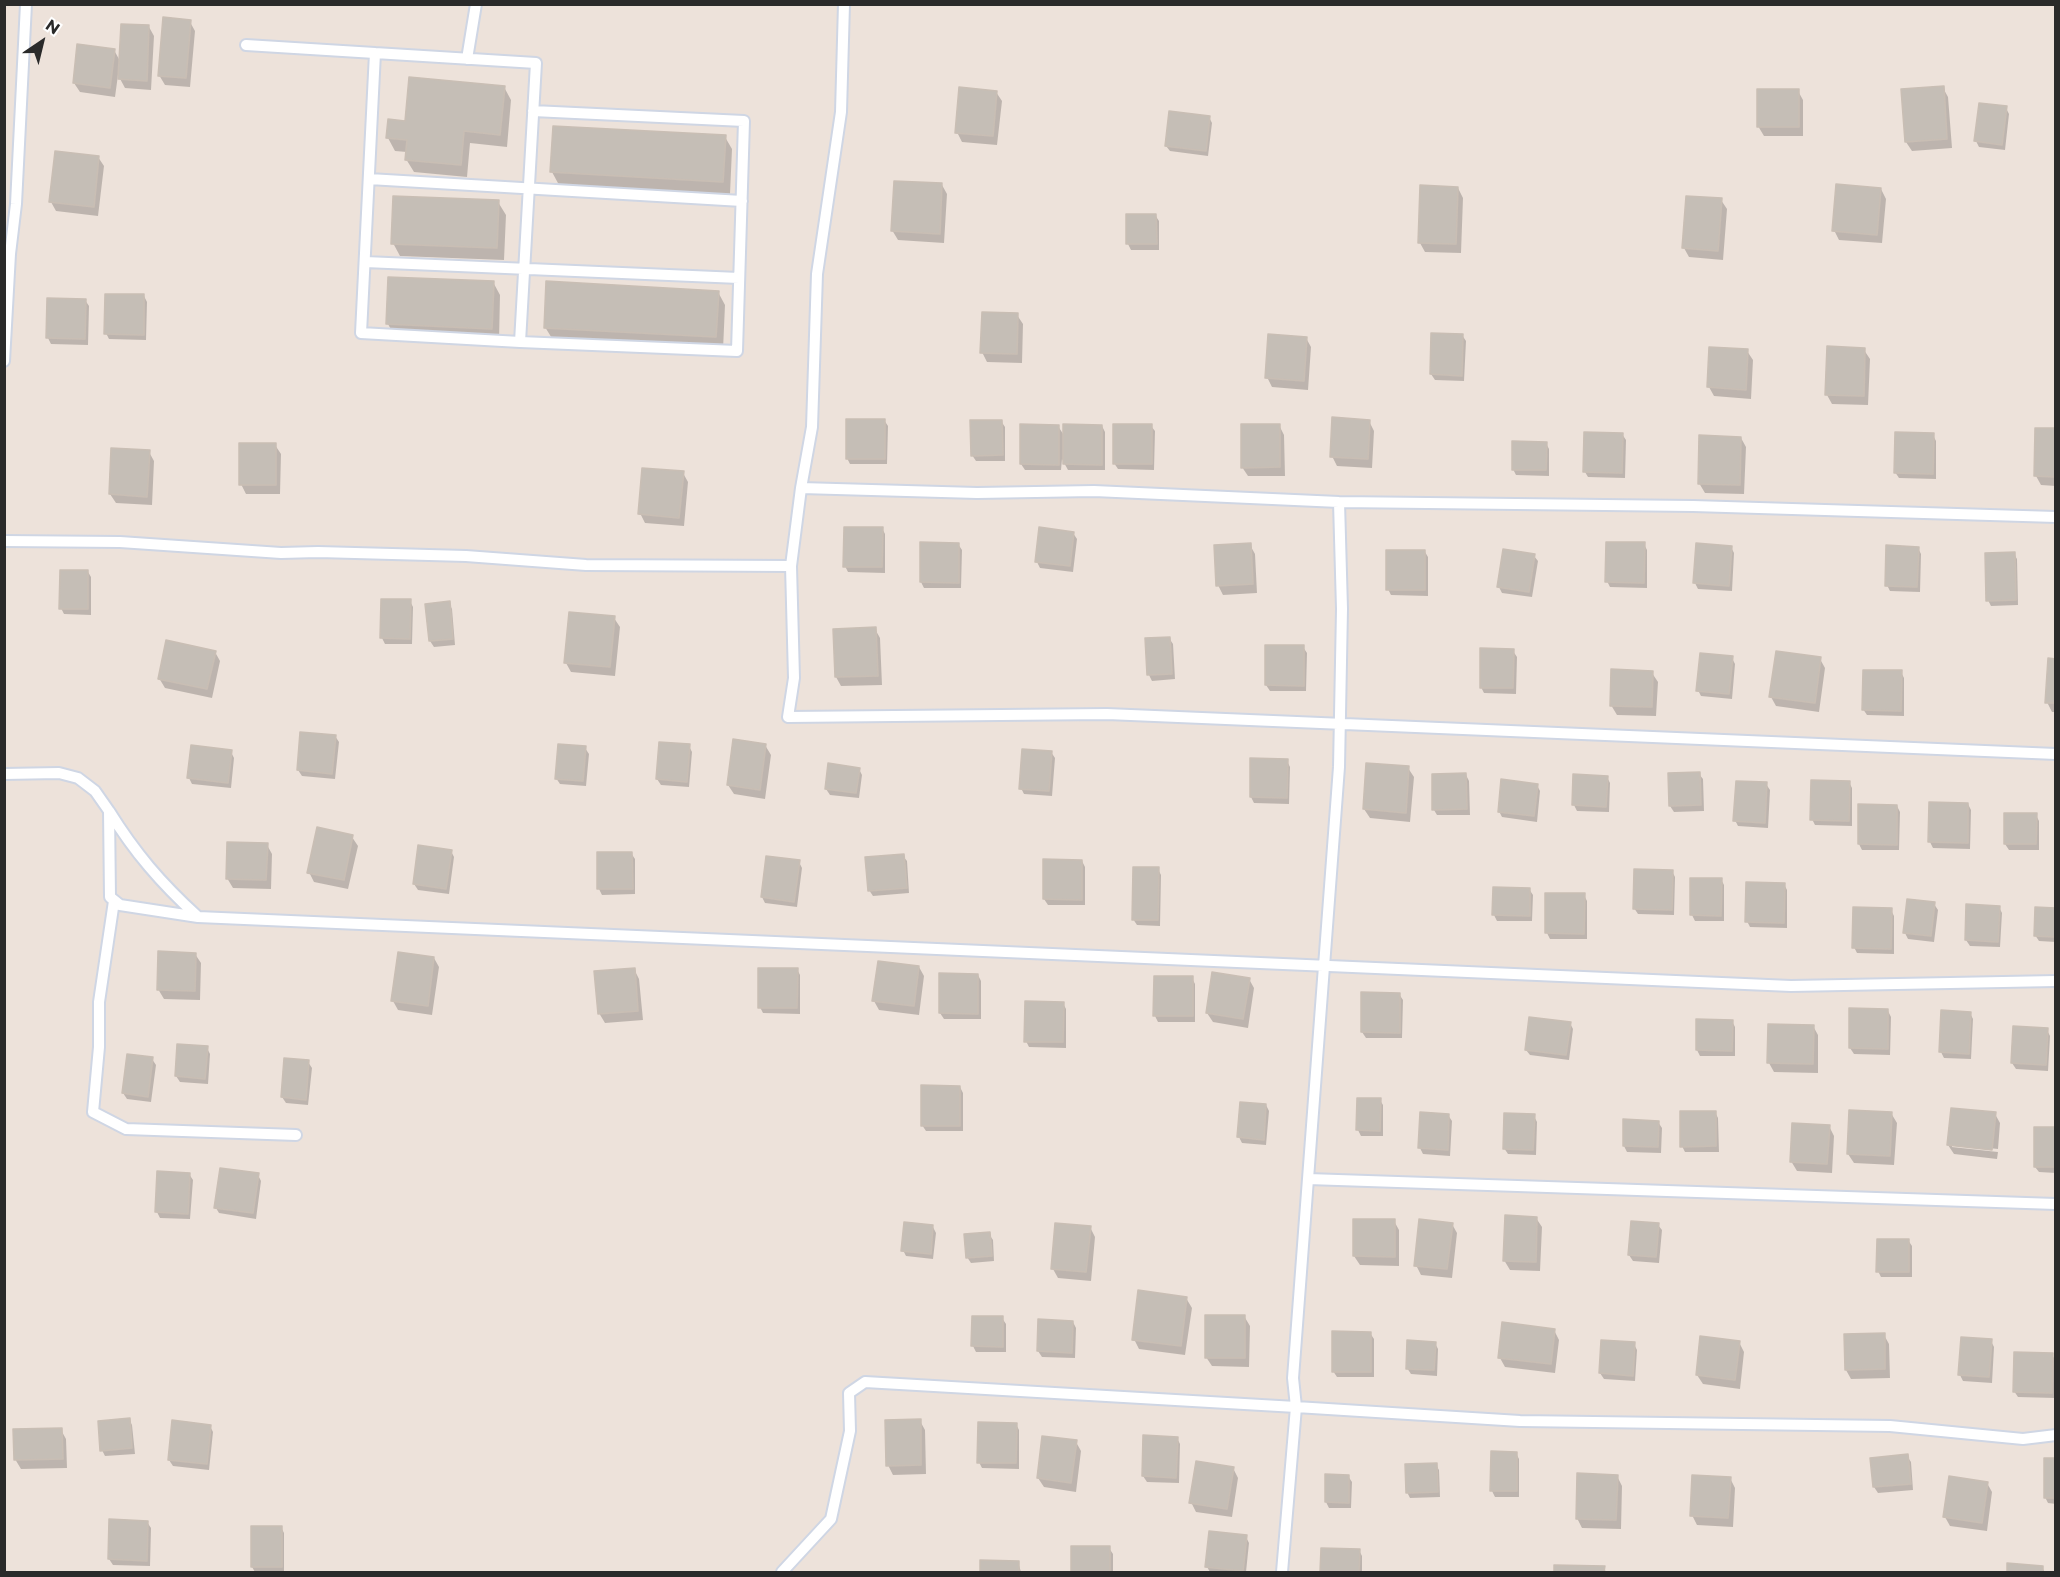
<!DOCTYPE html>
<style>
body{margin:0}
#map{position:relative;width:2060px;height:1577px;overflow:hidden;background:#ede2da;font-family:Montserrat,sans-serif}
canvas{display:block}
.frame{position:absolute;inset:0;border:6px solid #2a2a2a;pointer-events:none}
.north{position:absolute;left:12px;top:12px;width:60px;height:60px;-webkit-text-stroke:4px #fff;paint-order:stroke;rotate:35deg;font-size:16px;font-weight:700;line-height:24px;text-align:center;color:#2a2a2a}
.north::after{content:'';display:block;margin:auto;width:21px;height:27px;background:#2a2a2a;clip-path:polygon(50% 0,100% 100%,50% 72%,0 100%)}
</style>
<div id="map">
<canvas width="2060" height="1577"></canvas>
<div class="frame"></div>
<div class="north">N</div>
</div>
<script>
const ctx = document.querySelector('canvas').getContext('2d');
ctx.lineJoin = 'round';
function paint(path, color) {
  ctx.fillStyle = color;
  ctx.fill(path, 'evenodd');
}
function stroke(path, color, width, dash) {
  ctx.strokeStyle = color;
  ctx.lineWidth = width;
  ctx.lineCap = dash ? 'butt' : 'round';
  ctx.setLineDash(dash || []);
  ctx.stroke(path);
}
paint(new Path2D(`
 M190,22L195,31L190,87L165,85L159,75Z
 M149,27L154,36L151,90L125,88L118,75L115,97L80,92L74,83L114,50L120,61Z
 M504,87L511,100L507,147L470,143L467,177L414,172L406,159L407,152L395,151L388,138L407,122Z
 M1943,88L1948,97L1952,148L1912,151L1906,142Z
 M1798,91L1803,100V136H1764L1758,126Z
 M996,92L1002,101L997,145L962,142L957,132Z
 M2006,108L2009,114L2005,150L1979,147L1976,141Z
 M1209,117L1212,123L1208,156L1170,151L1166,146Z
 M725,137L732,149L730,194L559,185L552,172Z
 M98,157L104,166L98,216L56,211L51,202Z
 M942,185L947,194L944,243L898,240L892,230Z
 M1458,188L1463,198L1461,253L1425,252L1420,243Z
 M1881,189L1886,199L1882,243L1839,240L1834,230Z
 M1721,200L1727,209L1723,260L1689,257L1684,248Z
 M498,202L506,215L504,260L400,256L393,243Z
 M1155,215L1159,221V250H1131L1128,244Z
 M493,282L500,295L499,341L395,337L388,324Z
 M718,292L725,305L723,350L553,340L545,327Z
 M144,296L147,302L146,340L109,339L106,333Z
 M49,300H85L89,306L88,345L51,344L48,338Z
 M1017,315L1023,324L1022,363L987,362L982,352Z
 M1462,335L1466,341L1464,381L1435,380L1431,374Z
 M1306,338L1311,347L1308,390L1272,387L1267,377Z
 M1711,349L1747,351L1753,360L1751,399L1714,396L1709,387Z
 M1864,350L1870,359L1868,405L1832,404L1827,395Z
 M884,420L888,426L887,464H850L847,458Z
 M1001,421L1005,427V461H976L972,455Z
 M1369,421L1374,431L1372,468L1337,466L1332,456Z
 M1279,425L1284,435L1285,476H1248L1242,467Z
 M1058,426L1065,437L1102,426L1105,432V470H1068L1062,459L1061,470H1025L1021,464Z
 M1151,426L1155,431L1154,470L1118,469L1114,463Z
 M2036,429H2056V486L2041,485L2036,476Z
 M1622,434L1626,440L1625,478L1588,477L1585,472Z
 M1933,435L1936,441V479L1899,478L1895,472Z
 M1741,438L1746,447L1744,494L1705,493L1699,483Z
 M1546,443L1549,449V476L1516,475L1513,469Z
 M275,445L281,454L280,494H246L241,484Z
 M149,452L154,461L152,505L116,503L110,494Z
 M683,473L688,482L684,526L645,523L640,513Z
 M882,528L885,534V573L848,572L845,566Z
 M1073,533L1077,539L1073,572L1040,568L1037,562Z
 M958,544L962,550L961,588H924L921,582Z
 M1644,544L1647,550V588L1610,587L1607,581Z
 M1250,545L1255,554L1257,593L1223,595L1218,585Z
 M1731,547L1734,553L1732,591L1698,589L1695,583Z
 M1918,548L1921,554L1920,592L1890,591L1887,585Z
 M1425,552L1428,557V596L1391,595L1388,589Z
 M2014,554L2017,559L2018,605L1991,606L1988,600Z
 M1534,556L1538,561L1532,597L1502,593L1499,587Z
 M88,572L91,577V615L64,614L61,608Z
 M410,601L413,607L412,644H385L382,638Z
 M449,603L452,609L455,645L434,647L430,641Z
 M614,618L620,627L615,676L571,672L566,663Z
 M875,629L880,638L882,685L841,686L836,677L834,630Z
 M1169,638L1173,644L1175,679L1152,681L1149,675Z
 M1303,647L1307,653L1306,691H1270L1266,685Z
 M1513,651L1517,657L1516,694L1484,693L1481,687Z
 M215,652L220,661L212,698L165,688L159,678Z
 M1732,658L1735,664L1732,699L1701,696L1698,690Z
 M1820,659L1825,668L1819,712L1776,706L1771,697Z
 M2056,660V712H2052L2047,702Z
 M1901,672L1904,678V716L1867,715L1863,709Z
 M1652,673L1658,682L1656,716L1617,715L1611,705Z
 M335,736L339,742L335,779L302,776L298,770Z
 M765,745L771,755L765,799L734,794L728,785Z
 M689,746L692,752L689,787L661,785L657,779Z
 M585,748L589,754L586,786L560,784L556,778Z
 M231,752L234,758L231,788L192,784L189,778Z
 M1051,752L1055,758L1052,796L1024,794L1021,788Z
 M1287,761L1290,767L1289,804L1254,803L1251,797Z
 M1408,768L1414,777L1410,822L1370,818L1364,809Z
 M859,769L862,775L859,798L830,795L826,789Z
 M1699,774L1703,779L1704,811L1674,812L1670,806Z
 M1466,775L1469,781L1470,815H1437L1434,810Z
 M1607,777L1610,783L1609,812L1577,811L1574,805Z
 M1849,782L1852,788V826L1815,825L1812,819Z
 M1766,784L1770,790L1768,828L1738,826L1735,820Z
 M1537,785L1540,791L1537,822L1502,817L1499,811Z
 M1968,804L1971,810L1970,849L1933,848L1930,842Z
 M1897,806L1900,812L1899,850H1862L1859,844Z
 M2036,815L2039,821V850H2009L2005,844Z
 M352,837L358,846L348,889L314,882L309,872Z
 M267,845L272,854L271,889L233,888L227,878Z
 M451,851L454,857L449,894L418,890L414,884Z
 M631,853L635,859V894L602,895L599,889Z
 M903,856L907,861L909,893L873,896L869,890Z
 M1045,861H1082L1085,867V905H1048L1044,899Z
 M799,862L802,868L797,907L765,903L762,897Z
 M1158,869L1161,875L1160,926L1137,925L1133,919Z
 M1672,871L1675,877L1674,915L1638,914L1634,908Z
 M1721,879L1724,885V921H1695L1692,915Z
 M1784,884L1787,890V928L1750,927L1747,921Z
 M1529,889L1533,895L1532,921H1497L1494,915Z
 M1584,895L1587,901V939H1550L1547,933Z
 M1934,904L1938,910L1934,942L1908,939L1905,933Z
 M1999,907L2002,913L2000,947L1970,946L1966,940Z
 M1891,910L1894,916V954L1857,953L1854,947Z
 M2056,910V942L2039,941L2035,935Z
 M195,954L201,963L200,1000L164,999L158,989Z
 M434,958L439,967L432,1015L398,1010L393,1001Z
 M919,967L924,976L919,1015L879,1010L874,1001Z
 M634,969L639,979L643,1020L605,1023L599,1013Z
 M797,969L800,975V1014L763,1013L760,1007Z
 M978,975L981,981V1019H944L940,1013Z
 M1192,978L1195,984V1022H1158L1155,1016Z
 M1249,979L1254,988L1248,1028L1213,1022L1207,1013Z
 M1399,994L1403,1000L1402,1038H1366L1362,1032Z
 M1063,1003L1066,1009V1048L1029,1047L1026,1041Z
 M1888,1011L1891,1017L1890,1055L1854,1054L1850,1048Z
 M1970,1013L1973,1019L1971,1059L1944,1058L1941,1052Z
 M1732,1021L1735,1027V1056H1700L1697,1050Z
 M1570,1023L1573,1029L1569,1060L1530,1055L1526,1050Z
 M1769,1025L1813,1026L1818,1035V1073L1774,1072L1769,1063Z
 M2047,1030L2050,1036L2048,1071L2016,1069L2012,1063Z
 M207,1048L210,1054L208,1084L180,1082L176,1076Z
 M152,1059L156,1065L151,1102L127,1099L123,1093Z
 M308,1062L312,1068L308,1105L286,1103L282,1097Z
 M960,1087L963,1093V1131H926L922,1125Z
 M1358,1099L1380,1100L1383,1105V1136H1361L1358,1130Z
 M1266,1105L1269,1111L1266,1145L1242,1143L1239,1137Z
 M1715,1112L1718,1118L1719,1152H1685L1682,1146Z
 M1891,1113L1897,1123L1894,1165L1854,1163L1848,1154Z
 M1995,1114L2000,1123L1998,1149L1952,1144V1147L1998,1152L1997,1159L1954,1154L1948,1145Z
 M1448,1115L1452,1121L1450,1156L1423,1154L1420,1148Z
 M1534,1116L1537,1122L1536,1155L1508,1154L1504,1148Z
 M1658,1122L1662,1128L1661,1153L1627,1152L1624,1146Z
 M1829,1126L1834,1136L1832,1173L1797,1171L1791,1161Z
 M2056,1129V1173L2039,1172L2035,1167Z
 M189,1174L193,1180L190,1219L160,1218L157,1212Z
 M258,1175L261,1181L256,1219L219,1213L216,1208Z
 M1536,1218L1542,1227L1540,1271L1510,1270L1504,1260Z
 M1394,1221L1399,1230V1266L1360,1265L1354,1256Z
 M1452,1224L1457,1233L1452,1278L1421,1275L1416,1265Z
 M1658,1225L1662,1230L1659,1263L1633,1261L1629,1255Z
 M933,1227L936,1233L933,1259L906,1256L903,1250Z
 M1090,1227L1095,1237L1091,1281L1058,1278L1053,1269Z
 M989,1234L993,1240L994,1261L971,1263L967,1257Z
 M1908,1240L1912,1246V1277H1881L1878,1271Z
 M1186,1298L1192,1308L1185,1355L1139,1349L1134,1339Z
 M1244,1316L1250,1326L1249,1367L1212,1366L1206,1357Z
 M1002,1318L1006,1324V1352H976L973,1346Z
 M1073,1322L1076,1328L1075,1358L1042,1357L1038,1351Z
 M1554,1330L1559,1340L1555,1373L1505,1367L1500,1358Z
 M1370,1333L1374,1339V1377H1337L1333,1371Z
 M1884,1335L1889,1344L1890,1378L1851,1379L1846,1370Z
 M1991,1341L1994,1347L1992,1383L1963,1381L1960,1375Z
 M1739,1342L1744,1352L1740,1389L1703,1384L1697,1375Z
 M1435,1343L1438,1349L1437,1376L1411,1374L1407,1368Z
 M1634,1344L1637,1350L1635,1381L1604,1379L1600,1373Z
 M2052,1354L2055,1360V1398L2018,1397L2014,1391Z
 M129,1419L132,1425L135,1454L105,1456L102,1450Z
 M920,1421L925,1430L926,1474L893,1475L888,1465Z
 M1016,1424L1019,1430V1469L982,1468L979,1462Z
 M210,1426L213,1432L209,1470L173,1466L169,1460Z
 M61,1430L66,1439L67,1468L21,1469L15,1459Z
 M1145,1437L1177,1438L1180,1444L1179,1483L1147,1482L1143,1476Z
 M1076,1442L1081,1451L1076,1492L1044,1487L1038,1478Z
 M1516,1453L1519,1459V1497H1495L1492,1491Z
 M1907,1456L1911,1462L1913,1490L1878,1493L1874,1487Z
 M2056,1459V1504L2048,1503L2045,1497Z
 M1436,1465L1439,1470L1440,1497L1410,1498L1407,1492Z
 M1233,1468L1238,1478L1232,1517L1196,1512L1191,1502Z
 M1348,1476L1352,1482L1351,1508H1329L1326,1502Z
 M1617,1476L1622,1486L1621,1529L1582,1528L1577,1518Z
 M1730,1478L1735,1488L1733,1527L1697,1525L1692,1515Z
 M1987,1483L1992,1492L1987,1531L1950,1526L1945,1517Z
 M147,1522L151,1528L150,1566L113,1565L109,1559Z
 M281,1527L284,1533V1572H255L252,1567Z
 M1246,1537L1249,1543L1246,1572H1210L1207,1567Z
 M1072,1547L1109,1548L1113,1554V1572H1072Z
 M1322,1550H1359L1362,1556V1572H1321Z
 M981,1562H1018L1021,1572H981Z
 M2009,1565L2042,1568L2045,1572H2008Z
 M1555,1567L1604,1568L1606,1572H1555Z`), '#0003');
const building = new Path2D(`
 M163,17L191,20L186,78L158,76Z
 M121,24L149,25L147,81L118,79Z
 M77,44L115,49L110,88L73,83Z
 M409,77L505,86L500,135L464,131L461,165L405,160L407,140L386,138L388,119L405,121Z
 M1944,86L1947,139L1905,142L1901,89Z
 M959,87L997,91L993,136L955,133Z
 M1757,89H1799V127H1757Z
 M1979,103L2007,106L2002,145L1974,141Z
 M1169,111L1210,116L1206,151L1165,146Z
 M553,126L726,135L723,182L550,172Z
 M55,151L99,156L94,207L49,202Z
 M894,181L942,183L940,234L891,231Z
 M1836,184L1881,188L1877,235L1832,231Z
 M1420,185L1458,187L1456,244L1418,243Z
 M393,196L499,200L497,248L391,244Z
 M1686,196L1722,198L1718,251L1682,248Z
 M1126,214H1156L1157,244H1126Z
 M388,277L494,281L492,329L386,324Z
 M546,281L719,291L716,337L544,328Z
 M105,294H144V335L104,334Z
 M47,298L86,299L85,339L46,338Z
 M982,312L1018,313L1017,354L980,353Z
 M1431,333L1463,334L1462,376L1430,374Z
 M1268,334L1307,337L1304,381L1265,378Z
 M1827,346L1865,348L1864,396L1825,395Z
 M1709,347L1748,349L1746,390L1707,387Z
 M1332,417L1370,420L1368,459L1330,457Z
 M846,419H885V459H846Z
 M970,420H1002L1003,455L971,456Z
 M1020,424L1059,425V465L1020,464Z
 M1063,424L1102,425V465L1063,464Z
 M1113,424H1152V464H1113Z
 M1241,424H1280V467L1241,468Z
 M2035,428H2056V477L2034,476Z
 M1584,432L1623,433L1622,473L1583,472Z
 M1895,432L1934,433L1933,474L1894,473Z
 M1699,435L1741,437L1740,485L1698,484Z
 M1512,441L1547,442L1546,470H1512Z
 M239,443H276V485H239Z
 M111,448L150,450L147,497L109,494Z
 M642,468L684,471L679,518L638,514Z
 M844,527H883L882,567H843Z
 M1039,527L1074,532L1070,566L1035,562Z
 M920,542L959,543V583L920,582Z
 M1606,542H1645L1644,583L1605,582Z
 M1251,543L1253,584L1216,586L1214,545Z
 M1696,543L1732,546L1729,586L1693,583Z
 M1886,545L1919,547L1917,587L1885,586Z
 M1503,549L1535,554L1529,592L1497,587Z
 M1386,550H1425V590H1386Z
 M2015,552L2016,600L1986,601L1985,553Z
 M60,570H88V609H59Z
 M381,599H411L410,639L380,638Z
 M450,601L453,639L429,641L425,604Z
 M569,612L615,616L610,667L564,663Z
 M876,627L878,676L835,677L833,629Z
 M1170,637L1172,674L1147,675L1145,638Z
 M166,640L216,651L207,689L158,679Z
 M1265,645H1304V686L1265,685Z
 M1480,648L1514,649L1513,688H1480Z
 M1776,651L1821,657L1815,703L1769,697Z
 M1700,653L1733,656L1729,694L1696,691Z
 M2048,658L2056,659V703H2045Z
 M1611,669L1653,671L1652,707L1610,706Z
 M1863,670H1902L1901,711L1862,710Z
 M300,732L336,735L332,774L297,770Z
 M733,739L766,744L760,790L727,785Z
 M659,742L690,744L687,782L656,779Z
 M558,744L586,746L583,781L555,779Z
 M191,745L232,750L228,783L187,778Z
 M1022,749L1052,751L1049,791L1019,789Z
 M1250,758L1288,759L1287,798L1250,797Z
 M828,763L860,768L856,793L825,789Z
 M1366,763L1409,766L1406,813L1363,809Z
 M1700,772L1701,805L1669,806L1668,773Z
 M1466,773L1467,809L1432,810V774Z
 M1573,774L1608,776L1606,807L1572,805Z
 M1501,779L1538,784L1534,816L1498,812Z
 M1811,780L1850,781L1849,821L1810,820Z
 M1736,781L1767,782L1765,823L1733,821Z
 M1929,802L1968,803V843L1928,842Z
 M1858,804L1897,805V845L1858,844Z
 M2004,813H2037L2036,844H2004Z
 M317,827L353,835L344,880L307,873Z
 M227,842L268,843L266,880L226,879Z
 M418,845L452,850L446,889L413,884Z
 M597,852H632L633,889H597Z
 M904,854L907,888L868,891L865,857Z
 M766,856L800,860L794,902L761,897Z
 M1043,859L1082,860V900L1043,899Z
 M1133,867H1159L1158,920H1132Z
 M1634,869L1673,870L1672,910L1633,909Z
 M1690,878H1722L1721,916L1690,915Z
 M1746,882L1785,883L1784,923L1745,922Z
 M1493,887L1530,888V916L1492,915Z
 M1545,893H1585L1584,934L1545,933Z
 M1907,899L1935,902L1931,936L1903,933Z
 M1966,904L2000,906L1998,942L1965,940Z
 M1853,907L1892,908L1891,949L1852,948Z
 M2035,907L2056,908V937L2034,936Z
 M158,951L196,953L195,991L157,990Z
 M398,952L434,957L428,1006L391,1001Z
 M878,961L919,966L914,1006L872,1001Z
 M635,968L638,1011L598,1014L594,971Z
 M758,968H798L797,1008H758Z
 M1212,972L1250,978L1243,1019L1206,1013Z
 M939,973L978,974V1014L939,1013Z
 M1154,976H1193V1016H1153Z
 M1361,992L1400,993V1033L1361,1032Z
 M1025,1001L1064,1002L1063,1042H1024Z
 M1849,1008L1888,1009V1049L1849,1048Z
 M1941,1010L1971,1012L1969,1054L1939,1052Z
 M1529,1017L1571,1022L1566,1055L1525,1050Z
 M1696,1019L1733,1020L1732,1051L1696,1050Z
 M1768,1024L1814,1025L1813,1064L1767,1063Z
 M2013,1026L2048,1028L2046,1065L2011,1063Z
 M177,1044L208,1046L205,1079L175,1076Z
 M127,1054L153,1057L148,1097L122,1093Z
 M284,1058L309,1060L306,1100L281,1097Z
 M921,1085L960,1086V1126H921Z
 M1357,1098H1381L1380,1131L1356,1130Z
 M1240,1102L1266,1104L1264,1140L1237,1137Z
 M1951,1108L1996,1112L1992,1150L1947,1145Z
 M1849,1110L1892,1112L1890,1156L1847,1154Z
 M1680,1111H1716V1146L1680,1147Z
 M1420,1112L1449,1114L1448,1150L1418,1148Z
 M1504,1113L1535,1114L1533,1150L1503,1149Z
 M1623,1119L1659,1121L1658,1147L1623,1146Z
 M1792,1123L1830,1125L1827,1164L1790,1162Z
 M2034,1127H2056V1167H2034Z
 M220,1168L259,1173L253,1213L214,1208Z
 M157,1171L190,1173L188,1214L155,1212Z
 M1505,1215L1537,1217L1536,1262L1503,1261Z
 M1353,1219H1395V1257L1353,1256Z
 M1419,1219L1453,1223L1447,1269L1414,1266Z
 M1631,1221L1659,1223L1656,1257L1628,1255Z
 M904,1222L933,1225L931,1254L901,1251Z
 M1055,1223L1091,1226L1086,1272L1051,1269Z
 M990,1232L992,1256L966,1258L964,1234Z
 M1877,1239H1909V1272H1876Z
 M1138,1290L1187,1297L1181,1346L1132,1340Z
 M1205,1315H1245V1358H1205Z
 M972,1316H1003V1347L971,1346Z
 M1038,1319L1073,1321L1072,1353L1037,1351Z
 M1502,1322L1555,1329L1551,1364L1498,1358Z
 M1332,1331L1371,1332V1372H1332Z
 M1885,1333V1369L1845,1370L1844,1334Z
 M1700,1336L1740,1341L1735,1380L1696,1375Z
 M1961,1337L1992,1339L1989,1377L1958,1375Z
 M1407,1340L1436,1342L1434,1370L1406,1369Z
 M1601,1340L1635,1342L1633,1376L1599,1373Z
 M2014,1352L2053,1353L2052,1393L2013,1392Z
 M130,1418L132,1448L100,1451L98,1421Z
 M921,1419V1465L886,1466L885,1420Z
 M172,1420L211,1425L207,1464L168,1460Z
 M978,1422L1017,1423L1016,1463H977Z
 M62,1428L63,1459L14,1460L13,1429Z
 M1143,1435L1178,1437L1176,1478L1142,1476Z
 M1042,1436L1077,1440L1071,1483L1037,1478Z
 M1491,1451L1517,1452V1491H1490Z
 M1908,1454L1911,1484L1873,1487L1870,1458Z
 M2044,1458H2056V1498H2044Z
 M1196,1461L1234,1467L1227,1509L1189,1503Z
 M1437,1463L1438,1492L1406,1493L1405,1464Z
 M1577,1473L1618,1475L1616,1520L1576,1519Z
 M1325,1474L1349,1475V1503L1325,1502Z
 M1692,1475L1731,1477L1728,1518L1690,1516Z
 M1949,1476L1988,1482L1982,1523L1943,1517Z
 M109,1519L148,1521L147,1561L108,1559Z
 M251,1526H282V1567H251Z
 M1209,1531L1247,1535L1243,1571L1205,1567Z
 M1071,1546H1110V1572H1071Z
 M1321,1548L1360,1549L1359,1572H1320Z
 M980,1560L1019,1561V1572H980Z
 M2007,1563L2043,1566V1572H2007Z
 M1554,1565L1605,1566L1604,1572H1554Z`);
paint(building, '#c5beb6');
stroke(building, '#c9beb4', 1.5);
const lane = new Path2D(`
 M246,45L536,63L520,342L361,333L375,53
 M467,59L476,4
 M369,179L742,201
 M4,254H10L16,204L26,4
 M365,262L739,278
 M520,342L737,351L744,121L533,111
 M4,361L10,254
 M801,488L812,427L817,274L841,112L844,4
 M1339,502L1342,609L1339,767L1293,1378L1296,1407L1520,1421L1890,1426L2023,1439L2056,1435
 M2056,517L1693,506L1339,502L1094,491L977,493L801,488L791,566L794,678L788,717L1107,714L2056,754
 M4,541L120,542L281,553L318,552L466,556L586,565L791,566
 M4,774L59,773L78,778L95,791L109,811L110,897L120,905L198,917L1791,986L2056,981
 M109,811C135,853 161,883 197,916
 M114,901L99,1002V1047L93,1112L126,1129L296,1135
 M1308,1179L2056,1204
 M782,1572L831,1519L850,1431L849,1393L865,1382L1296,1407L1282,1572`);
stroke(lane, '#cfd6e4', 14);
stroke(lane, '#fff', 10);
</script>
